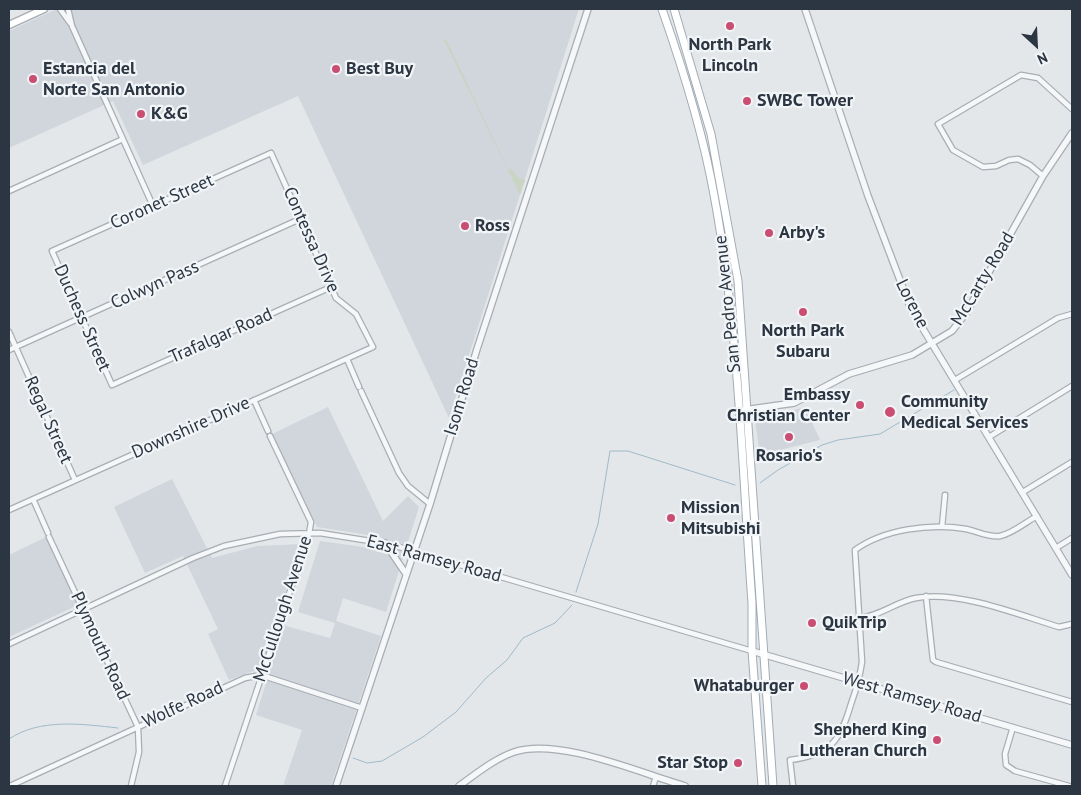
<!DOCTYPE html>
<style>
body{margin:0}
#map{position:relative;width:1081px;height:795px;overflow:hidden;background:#e3e7ea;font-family:"PT Sans",sans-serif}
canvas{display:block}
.frame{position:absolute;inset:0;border:10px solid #2b3642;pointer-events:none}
.north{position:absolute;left:1011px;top:20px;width:50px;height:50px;-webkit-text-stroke:4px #f2f5f8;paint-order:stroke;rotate:155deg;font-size:14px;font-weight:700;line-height:20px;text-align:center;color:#2b3642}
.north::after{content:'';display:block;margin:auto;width:18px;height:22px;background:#2b3642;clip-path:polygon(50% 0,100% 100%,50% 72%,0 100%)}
</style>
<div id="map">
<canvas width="1081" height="795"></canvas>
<div class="frame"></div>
<div class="north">N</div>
</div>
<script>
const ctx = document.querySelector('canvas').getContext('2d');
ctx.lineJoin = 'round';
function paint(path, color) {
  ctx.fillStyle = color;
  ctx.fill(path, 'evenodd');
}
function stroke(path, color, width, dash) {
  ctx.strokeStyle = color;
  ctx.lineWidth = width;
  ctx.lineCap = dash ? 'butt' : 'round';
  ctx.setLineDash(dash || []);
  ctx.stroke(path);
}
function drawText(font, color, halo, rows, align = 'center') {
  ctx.font = font + ' "PT Sans",sans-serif';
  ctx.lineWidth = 4.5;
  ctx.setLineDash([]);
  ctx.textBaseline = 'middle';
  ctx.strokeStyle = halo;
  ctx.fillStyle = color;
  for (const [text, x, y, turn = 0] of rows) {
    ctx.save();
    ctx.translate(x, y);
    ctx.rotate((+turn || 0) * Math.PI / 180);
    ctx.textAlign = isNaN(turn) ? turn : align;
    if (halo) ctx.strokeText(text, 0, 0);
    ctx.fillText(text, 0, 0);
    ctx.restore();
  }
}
paint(new Path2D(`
 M57,9H579L449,418L298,96L143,165L113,101L9,148V31Z
 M328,407L383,521L408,496L419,507L386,612L343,598L336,621L381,636L331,786H283L302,730L256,715L269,674L254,671L229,680L208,634L218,629L183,556L145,573L114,507L172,479L212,558L257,546L301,544L275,623L330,638L335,623L298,612L320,541L378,549L381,537L317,527L272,434Z
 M805,407L820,440L760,455L755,420Z
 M46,537L78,605L9,637V555Z`), '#d1d6dc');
paint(new Path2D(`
 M446,39L508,169H511L519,178L525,180L520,195L444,40Z`), '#cad4c4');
stroke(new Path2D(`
 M760,483L778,470L822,445L838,440L880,434L954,390
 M576,592L598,524L610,451H628L735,485
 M9,739C40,718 82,724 118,728
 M353,758L367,763L382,761L423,737L456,712L486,678L507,660L523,638L555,623L572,605`), '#9fb9c8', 1);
const minor = new Path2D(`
 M60,9L70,23
 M68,9L72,26L153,206
 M1043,176L1030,165L1018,159L1009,160L996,166L983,167L953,150L938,124L1021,75L1038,78L1072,109
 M9,191L123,139
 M9,332L75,480
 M9,350L300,219
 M347,359L359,387
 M955,380L1058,318L1072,314
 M361,391L399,473L408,486L430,504
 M254,400L268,431
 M989,437L1072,386
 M1023,492L1072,462
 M33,499L48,533
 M9,510L373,347L356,314L336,298L271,153L52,251L112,385L331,287
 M942,527L945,495
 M49,537L138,727L139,752L131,786
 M1056,548L1072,538
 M926,596L933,660L936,662L1072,702
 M859,618C881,616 895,602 916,598C958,590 1019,615 1059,627L1072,624
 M9,644L193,558L224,546L280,534L320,533L389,544L752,651
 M1013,727L1005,754L1006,765L1015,771L1069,786
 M10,786L245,678L261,675L362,708
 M225,786L309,534L311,522L270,436
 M653,786L656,777
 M793,786L790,760C831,755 840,741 851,704C856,690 860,676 862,662L855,550C884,529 931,523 966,529C977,531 989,538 1000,536C1012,534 1026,522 1037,516`);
const tertiary = new Path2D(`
 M805,9L868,196L911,309L1072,575
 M744,410L794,403L849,374L912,355L952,331L966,313L1043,176L1072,133
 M385,543L406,574
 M752,651L1072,745
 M336,786L430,504L477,349L588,9
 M459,786C476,774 494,759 514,752C558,737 640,773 685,786`);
const secondary = new Path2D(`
 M9,25L44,9`);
const primary = new Path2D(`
 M662,9C683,69 703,132 714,195C739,329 742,467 752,603V651L762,786
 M674,9L711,134L738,281L773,786`);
stroke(minor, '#a8aeb4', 7);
stroke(tertiary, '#a8aeb4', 8);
stroke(secondary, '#a8aeb4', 9);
stroke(primary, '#a2acb5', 9);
stroke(minor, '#f5f7f9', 4.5);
stroke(tertiary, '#f5f7f9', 5.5);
stroke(secondary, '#fff', 6);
stroke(primary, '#fff', 7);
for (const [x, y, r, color] of [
 [730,26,5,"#c94e71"],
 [336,69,5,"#c94e71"],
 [33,79,5,"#c94e71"],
 [747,101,5,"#c94e71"],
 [141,114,5,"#c94e71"],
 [465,226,5,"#c94e71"],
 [769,233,5,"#c94e71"],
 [803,312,5,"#c94e71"],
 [860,405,5,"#c94e71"],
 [890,412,6,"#c94e71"],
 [789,437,5,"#c94e71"],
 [671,518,5,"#c94e71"],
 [812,623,5,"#c94e71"],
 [804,686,5,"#c94e71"],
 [937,740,5,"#c94e71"],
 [738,763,5,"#c94e71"]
]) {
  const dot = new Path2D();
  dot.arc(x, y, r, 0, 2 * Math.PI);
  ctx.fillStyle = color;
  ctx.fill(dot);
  stroke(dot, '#f2f5f8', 2);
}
drawText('bold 18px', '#2b3642', '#f2f5f8', [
 ["North Park",730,45,"center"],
 ["Lincoln",730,66,"center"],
 ["Estancia del",43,69],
 ["Norte San Antonio",43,90],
 ["Best Buy",346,69],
 ["SWBC Tower",757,101],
 ["K&G",151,114],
 ["Ross",475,226],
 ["Arby's",779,233],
 ["North Park",803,331,"center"],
 ["Subaru",803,352,"center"],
 ["Embassy",850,395,"right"],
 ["Christian Center",850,416,"right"],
 ["Community",901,402],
 ["Medical Services",901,423],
 ["Rosario's",789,456,"center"],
 ["Mission",681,508],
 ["Mitsubishi",681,529],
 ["QuikTrip",822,623],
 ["Whataburger",794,686,"right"],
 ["Shepherd King",927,730,"right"],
 ["Lutheran Church",927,751,"right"],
 ["Star Stop",728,763,"right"]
], 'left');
drawText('18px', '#2b3642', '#f2f5f8', [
 ["Coronet Street",162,202,-24],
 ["Contessa Drive",311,240,66],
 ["McCarty Road",983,279,-59],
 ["Colwyn Pass",155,285,-24],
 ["San Pedro Avenue",728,304,-96],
 ["Lorene",912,304,63],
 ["Duchess Street",82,318,66],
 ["Trafalgar Road",221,336,-24],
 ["Isom Road",462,397,-73],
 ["Regal Street",48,420,66],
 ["Downshire Drive",191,428,-24],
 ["East Ramsey Road",434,559,15],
 ["McCullough Avenue",283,609,-72],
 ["Plymouth Road",100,646,65],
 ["West Ramsey Road",912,698,16],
 ["Wolfe Road",183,705,-25]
]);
</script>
